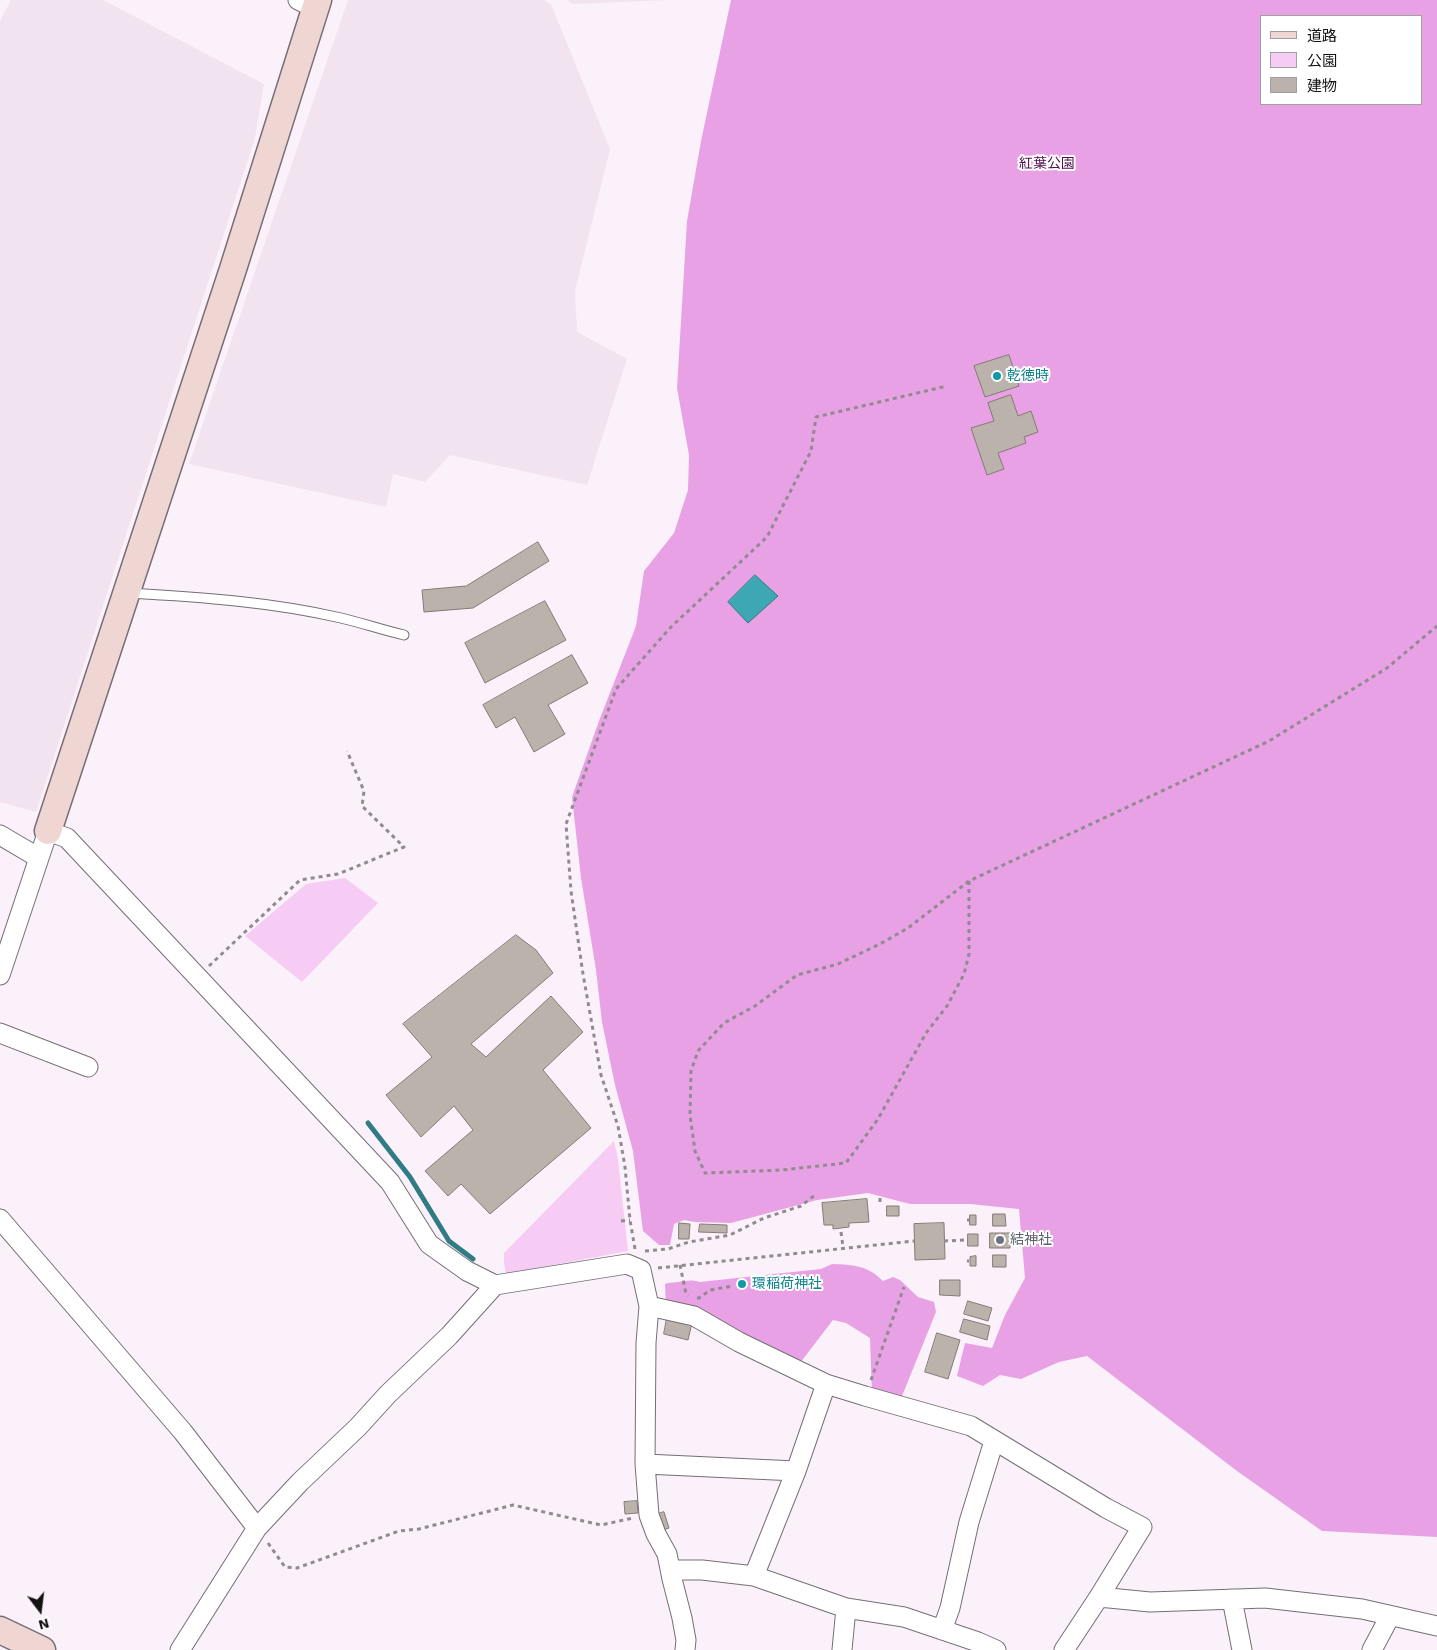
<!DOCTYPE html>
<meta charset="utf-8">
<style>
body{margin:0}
#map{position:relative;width:1437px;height:1650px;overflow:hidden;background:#fbf1fa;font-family:"Work Sans","Noto Sans JP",sans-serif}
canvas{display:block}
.legend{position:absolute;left:1260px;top:15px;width:162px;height:90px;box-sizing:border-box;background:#fff;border:1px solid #a1a0a1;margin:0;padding:6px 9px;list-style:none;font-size:15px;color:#151214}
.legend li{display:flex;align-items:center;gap:10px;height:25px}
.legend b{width:25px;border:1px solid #a1a0a1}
.north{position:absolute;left:15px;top:1585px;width:50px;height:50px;-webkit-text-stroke:4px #fff;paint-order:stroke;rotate:165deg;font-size:14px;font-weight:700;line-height:20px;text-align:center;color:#151214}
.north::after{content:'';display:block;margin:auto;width:18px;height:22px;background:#151214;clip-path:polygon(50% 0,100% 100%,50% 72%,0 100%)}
</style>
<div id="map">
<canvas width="1437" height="1650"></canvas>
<ul class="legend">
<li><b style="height:6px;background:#efd6d3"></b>道路</li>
<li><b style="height:14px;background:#f7ccf4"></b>公園</li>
<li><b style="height:14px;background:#bbb2ab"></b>建物</li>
</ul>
<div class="north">N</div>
</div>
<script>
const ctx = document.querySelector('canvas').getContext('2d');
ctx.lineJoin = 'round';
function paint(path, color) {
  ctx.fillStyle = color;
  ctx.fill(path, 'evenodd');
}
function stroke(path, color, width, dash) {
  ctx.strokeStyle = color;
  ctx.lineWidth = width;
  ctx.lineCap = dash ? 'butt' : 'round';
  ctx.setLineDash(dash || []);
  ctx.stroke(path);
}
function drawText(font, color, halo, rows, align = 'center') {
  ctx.font = font + ' "Work Sans","Noto Sans JP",sans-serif';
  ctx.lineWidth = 4;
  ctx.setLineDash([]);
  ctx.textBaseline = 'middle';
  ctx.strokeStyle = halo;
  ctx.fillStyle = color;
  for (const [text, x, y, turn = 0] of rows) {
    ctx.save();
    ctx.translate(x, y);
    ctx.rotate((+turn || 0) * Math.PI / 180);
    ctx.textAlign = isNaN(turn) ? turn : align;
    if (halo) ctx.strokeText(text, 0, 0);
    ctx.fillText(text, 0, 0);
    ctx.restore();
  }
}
paint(new Path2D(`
 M11,0H103L264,84L255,138L36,812L0,802V21Z
 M348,0H544L551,4L610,149L575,291L577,332L627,359L587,485L450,455L425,482L393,474L386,507L189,464Z
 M567,0H669L573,4Z`), '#f2e3f0');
paint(new Path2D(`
 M345,878L378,903L302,982L245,936L306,884Z
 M614,1141L618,1159L628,1251L506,1274L504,1263V1253Z`), '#f7ccf4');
paint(new Path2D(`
 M731,0H1437V1537L1322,1531L1237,1471L1087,1356L1059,1362L1021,1379L1000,1375L983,1386L957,1376L965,1343L992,1348L1005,1315L1025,1278L1019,1209L970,1204H910L868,1193L817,1200L731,1223L695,1222L684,1220L674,1224L670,1245H659L643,1231L633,1151L615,1085L602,1022L596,970L581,878L572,797L599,721L636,626L644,571L674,533L688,490L689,455L677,388L687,221L701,141ZM1261,16H1421V104H1261Z
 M832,1264C854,1265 867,1265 883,1281L893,1277L900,1280L918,1297L934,1302L936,1312L900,1401L872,1394L870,1338L846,1323L833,1320L800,1363L666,1305L665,1284C670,1282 672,1283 678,1282C688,1281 689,1279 700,1282L821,1269Z`), '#e8a1e4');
const water = new Path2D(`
 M755,575L778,596L748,623L728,602Z`);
paint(water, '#3da8b4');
stroke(water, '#317b84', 1);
stroke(new Path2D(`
 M368,1123L410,1177L449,1241L473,1259`), '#317b84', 5);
const building = new Path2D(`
 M1009,355L1019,386L985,397L974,366Z
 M1011,395L1018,416L1031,411L1038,432L1024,437L1026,443L998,453L1004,469L987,475L971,428L994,421L988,403Z
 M538,542L549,561L473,608L424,612L422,590L466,586Z
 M545,601L566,640L485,683L465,643Z
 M572,655L588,683L548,705L565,734L534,752L515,717L496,728L483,705Z
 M516,935L536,950L553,973L471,1044L486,1057L551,996L583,1032L543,1070L591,1128L490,1214L461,1184L448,1196L425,1171L473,1130L454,1106L421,1137L386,1095L432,1057L403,1024Z
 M867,1199L869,1222L849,1223V1227L833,1229V1225H824L822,1203Z
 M887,1206H899V1216H887Z
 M993,1214H1005L1006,1226H993Z
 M970,1215H976V1225H970Z
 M679,1223L690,1224L689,1239H679Z
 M944,1223L945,1259L915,1260L914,1224Z
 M700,1224L727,1225V1233L699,1232Z
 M990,1233H1010V1248H990Z
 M968,1234H978V1246H968Z
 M993,1255H1006V1267H993Z
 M976,1256V1266H970V1257Z
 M940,1280H960V1296L940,1295Z
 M745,1281L746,1287L740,1288L739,1282Z
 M968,1301L992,1308L988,1321L964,1314Z
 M667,1318L692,1323L688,1340L664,1334Z
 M964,1319L990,1326L987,1340L960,1332Z
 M937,1333L960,1340L948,1379L925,1372Z
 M637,1501L638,1513L625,1514L624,1502Z
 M664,1512L669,1528L660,1531L655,1515Z`);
paint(building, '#bbb2ab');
stroke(building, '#837b74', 1);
const lane = new Path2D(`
 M129,593C200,597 272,602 341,618C362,623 383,630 404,635`);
const street = new Path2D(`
 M298,0L315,8
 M0,835L39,858
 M0,975L48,831L67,838L390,1182L429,1244L467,1271L495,1285L627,1264L641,1270L649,1306L646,1343L645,1464L649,1515L656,1534L667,1554L672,1579L682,1618L686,1640L685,1650
 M0,1033L88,1067
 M0,1219L183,1432L257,1528
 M649,1306L694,1316L739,1342L826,1384L865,1396L971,1426L1106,1508L1142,1527L1099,1597
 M645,1464L796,1471L754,1576
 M796,1471L826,1384
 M670,1570H702L754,1576L846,1608L904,1617L978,1642L996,1650
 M1232,1599L1242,1650
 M942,1630L950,1608L969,1522L994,1441
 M180,1650L257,1528L300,1482L358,1427L388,1394L449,1336L495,1285
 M842,1650L846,1608
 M1064,1650L1099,1597L1150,1602L1265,1598L1362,1609L1437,1626
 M1372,1650L1390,1616`);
const secondary = new Path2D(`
 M48,831L233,269L318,0
 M0,1630L42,1650`);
stroke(lane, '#766e75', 11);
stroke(street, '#766e75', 21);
stroke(secondary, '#766e75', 29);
stroke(new Path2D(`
 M969,881V954L964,974L947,1006L926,1033L878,1119L846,1163L782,1170L705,1173L695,1151L690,1115L691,1071L698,1051L724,1023L755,1006L797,975L838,964L880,944L908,928L969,881L1269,741L1387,668L1437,626
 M209,966L300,880L338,874L404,847L362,806L364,791L347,751
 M880,1198V1204
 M967,1220H969
 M621,1221L630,1220
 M841,1232L843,1247
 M944,1241L966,1240
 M635,1249L630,1220L625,1167L618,1126L601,1075L583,974L571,891L566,824L616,689L671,627L767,537L811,451L816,417L947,386
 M645,1251L668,1249L689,1242L730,1235L764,1218L801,1206L815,1195
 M967,1261H969
 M680,1265L686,1294L688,1296
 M658,1268L914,1241
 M697,1298H699L710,1290L733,1286
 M871,1380L904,1287
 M268,1543L285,1567L297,1568L399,1531L419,1529L513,1505L601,1525L633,1518`), '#918a90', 3, [4, 4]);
stroke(lane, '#fff', 9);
stroke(street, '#fff', 19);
stroke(secondary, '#efd6d3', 26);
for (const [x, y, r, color] of [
 [997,376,5,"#0f9aa8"],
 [1000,1240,5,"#6b7280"],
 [742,1284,5,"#0f9aa8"]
]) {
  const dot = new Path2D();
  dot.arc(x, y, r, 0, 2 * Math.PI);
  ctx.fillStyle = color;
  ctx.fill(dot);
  stroke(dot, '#fff', 2);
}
drawText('14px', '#4f104e', '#fff', [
 ["紅葉公園",1047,164]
]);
drawText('14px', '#0d838f', '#fff', [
 ["乾徳時",1007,376],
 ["環稲荷神社",752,1284]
], 'left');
drawText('14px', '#5b616d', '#fff', [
 ["結神社",1010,1240]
], 'left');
</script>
